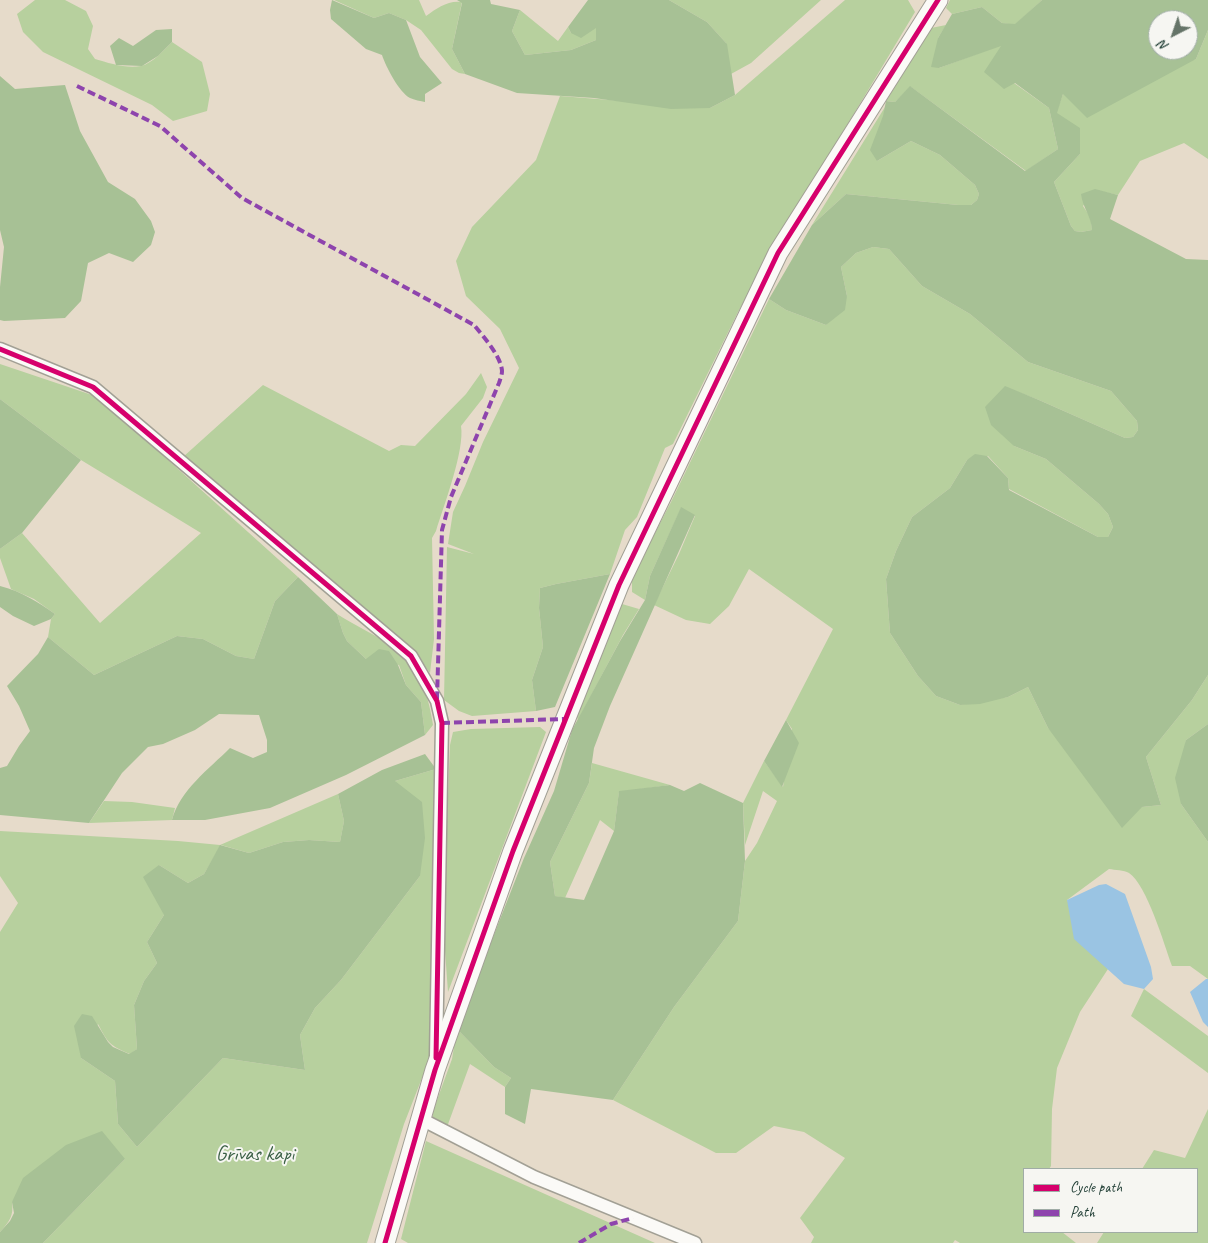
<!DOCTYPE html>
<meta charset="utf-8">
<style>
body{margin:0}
#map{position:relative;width:1208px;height:1243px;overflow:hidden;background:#e6dbca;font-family:Caveat,sans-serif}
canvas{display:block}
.legend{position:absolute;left:1023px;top:1168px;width:175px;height:65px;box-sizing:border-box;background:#f6f6f2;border:1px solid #a0aca6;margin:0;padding:6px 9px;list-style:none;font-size:15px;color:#1f3d34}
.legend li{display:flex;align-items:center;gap:10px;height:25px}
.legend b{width:25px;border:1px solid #a0aca6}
.north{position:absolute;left:1148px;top:10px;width:50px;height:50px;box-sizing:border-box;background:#f6f6f2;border:1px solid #a0aca6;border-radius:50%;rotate:221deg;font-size:14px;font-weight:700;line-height:20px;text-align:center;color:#1f3d34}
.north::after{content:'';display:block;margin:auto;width:18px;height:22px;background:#657468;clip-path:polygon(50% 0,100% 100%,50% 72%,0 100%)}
</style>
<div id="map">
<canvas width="1208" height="1243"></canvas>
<ul class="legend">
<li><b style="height:6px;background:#d6006c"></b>Cycle path</li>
<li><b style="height:6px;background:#8e44ad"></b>Path</li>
</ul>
<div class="north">N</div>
</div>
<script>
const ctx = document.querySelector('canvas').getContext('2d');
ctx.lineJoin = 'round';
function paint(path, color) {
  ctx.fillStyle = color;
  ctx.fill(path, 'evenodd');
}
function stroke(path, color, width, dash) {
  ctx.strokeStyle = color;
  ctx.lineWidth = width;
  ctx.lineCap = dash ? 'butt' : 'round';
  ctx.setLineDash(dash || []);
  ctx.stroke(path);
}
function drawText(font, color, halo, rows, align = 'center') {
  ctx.font = font + ' Caveat,sans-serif';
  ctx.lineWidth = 4;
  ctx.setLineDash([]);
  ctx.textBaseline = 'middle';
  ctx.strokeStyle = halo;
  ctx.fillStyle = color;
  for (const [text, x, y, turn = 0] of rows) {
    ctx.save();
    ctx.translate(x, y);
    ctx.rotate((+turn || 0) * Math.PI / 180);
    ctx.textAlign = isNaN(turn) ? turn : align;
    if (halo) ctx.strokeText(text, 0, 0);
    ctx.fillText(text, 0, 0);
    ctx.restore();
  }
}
paint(new Path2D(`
 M35,0H65L86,11L93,26L88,49L95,59C109,63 126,69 141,66C153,63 164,50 172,42L202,62L210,94L207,111L173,121L152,105L43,52L23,32L17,14Z
 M334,0H419L426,16C437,8 448,0 462,2L452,49L465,74L459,73L452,69L421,30L406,20L389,13L374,18Z
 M669,0H821L751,63L731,74L726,43L707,22Z
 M845,0H908L915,12L795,212L738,312L673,444L665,448L637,517L625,530L610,574L556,584L540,588L539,608L543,647L532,680L536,711L472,716L459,711L444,700L447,547L474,554L448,544L453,512L465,486L483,442L519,368L500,329L466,296L456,261L472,227L536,160L560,96L710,108L735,95Z
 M950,0H1042L1015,25L1002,23L982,7L952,14L946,8Z
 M520,10L558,41L568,27L571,33L596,27V40L571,50L525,55L512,31Z
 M946,25L938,38L939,68L1001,45L1014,83L1049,108L1058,149L1026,171L911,87L895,102L886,101L931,28Z
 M1208,30V159L1184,143L1140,161L1118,195L1095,190L1083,206L1091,218L1092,230L1081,232L1075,231L1071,226L1054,182L1080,154L1056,113L1063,94L1196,59Z
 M885,107L877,161L911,141L940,155L975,185L979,194L977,200L971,205H958L846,194L812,225Z
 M873,247L889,249L922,286L970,314L1028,362L1111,391L1137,421L1138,430L1133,437L1125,438L1039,400L1005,387L1014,446L1046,459L1099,504L1108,514L1113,527L1108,537H1098L1009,489L1008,478L988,456L967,460L950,488L912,517L896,551L886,579L890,633L918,676L936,696L960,705L1008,697L1028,687L1048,728L1142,807L1161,805L1146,757L1192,700L1208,675V724L1186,740L1181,804L1208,842V979L1190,966H1172C1164,944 1147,885 1129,873C1124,870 1115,870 1109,869L1067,900L1108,969L1080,1012L1057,1068L1052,1109L1051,1166L1049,1169H1024V1232H1062L1076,1243H960L955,1240L953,1243H811L814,1237L800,1218L845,1158L804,1132L774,1126L736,1153H716L613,1100L674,1007L738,921L745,861L757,843L777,801L763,791L745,845L743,803L764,761L783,787L792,729L786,720L833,629L749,569L729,606L710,624L686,620L654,605L679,554L695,516L681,508L650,576L645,600L632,592V577L671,502L769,299L786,310L826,325L847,296L841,267L856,253Z
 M0,364L98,397L298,577L275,601L254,659L236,656L203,639L177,636L94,675L48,637L51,619L55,614L34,599L11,589L0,558V549L22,533L100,623L201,533L81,460L0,399Z
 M481,373L487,387L483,398L461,426C465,450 444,505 436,531L432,538L434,639L430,673L412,648L183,457L263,385L389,451L401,445L415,446L466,394Z
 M622,604L639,609L623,635L578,720L575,712Z
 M337,614C356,626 378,636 397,650C420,667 429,698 433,725L425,735L421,702L406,685L399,665L366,659L347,641L343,633Z
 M540,727L546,732L448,992L443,923L450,745L453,732L471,729Z
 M592,763L670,785L619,792L614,831L600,820L565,898L555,896L550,862L589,783Z
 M436,769L434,794V912L431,1055L404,1124L367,1243H43L125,1159L12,1202C14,1216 9,1222 0,1232V932L18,903L0,876V831L178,841L220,845L338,794L344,821L340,842L309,840L283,842L249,853L221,845L204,874L188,883L159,865L164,915L147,942L157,963L144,981L134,1005L137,1049L130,1054C109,1045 108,1043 98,1024L81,1058L115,1081L118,1124L137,1147L223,1058L305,1070L300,1035L315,1008L341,980L420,876L395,781Z
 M104,801L132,802L175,808L172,820L89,823Z
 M1144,989L1208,1036V1073L1131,1016Z
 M457,1029L494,1067L511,1078L505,1087L470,1064L447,1127L433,1119V1111L452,1059Z
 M1208,1109V1243H1097L1104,1232H1197V1169H1142L1154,1150L1185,1158Z
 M426,1141L655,1243H408L401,1239Z`), '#b7d09e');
paint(new Path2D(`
 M332,0L374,18L389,13L406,20L420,57L442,83L425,94V102C421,101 414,100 410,98C399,92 386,67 382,55L366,49L331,19L330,10Z
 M457,0H490L491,4L520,10L512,31L525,55L571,50L596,40V28L581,38L571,33L568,27L588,0H669L707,22L727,44L735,95L710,108L671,109L594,98L517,93L465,74L452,49L462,3Z
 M1042,0H1208V30L1196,59L1087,118L1063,94L1057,113L1080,128V154L1054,182L1071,226L1075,231L1081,232L1092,230C1091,215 1083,209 1081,194L1095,189L1118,195L1110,219L1186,259L1208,260V675L1192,700L1146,757L1161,805L1142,807L1122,828L1048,728L1028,687L1008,697L980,704L960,705L936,696L918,676L890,633L886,579L896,551L912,517L950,488L967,460L975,454L987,456L1008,478L1009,490L1098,537H1108L1113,527L1108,514L1099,504L1046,459L1014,446L991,425L985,407L1005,386L1039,400L1125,438L1133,437L1138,430L1137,421L1111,391L1028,362L970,314L922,286L889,249L873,247L856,253L841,267L847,296L845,310L826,325L786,310L769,299L812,225L846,194L958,205H971L977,200L979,194L975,185L940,155L911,141L877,161L870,150L883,116L886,101L895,102L910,86L1025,171L1058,149L1049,108L1015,83L1004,89L984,72L1001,46L939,68L931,67L938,38L952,14L982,7L1002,23L1015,24ZM1158,20H1188V50H1158Z
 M172,29V42L158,56L142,66L116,65L110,46L119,38L133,46L156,30Z
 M0,76L15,89L65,85L80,131L108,182L135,199L151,221L155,232L151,245L133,262L109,253L88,263L81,301L65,318L4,321L0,320V287L4,247L0,230Z
 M0,399L81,460L22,533L0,549Z
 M681,507L695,515L610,706L594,748L589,783L550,862L555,896L584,900L614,831L619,791L670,785L684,791L700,783L743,803L745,861L738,921L674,1007L613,1100L531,1089L525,1124L505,1114V1087L511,1078L494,1067L457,1029L524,858L554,791L572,730L620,641L645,600L650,576Z
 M610,574L555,707L536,711L532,680L543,647L539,608L540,588L556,584Z
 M298,577L337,614L343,633L347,641L366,659L379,649L389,651L398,665L406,685L421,702L425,735L346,775L270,808L205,820H172C180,790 209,769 230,748L253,758L267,752V740L259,715L219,714L195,730L163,744L148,747L122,773L89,823L0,815V768L7,766L19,746L30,731L19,706L7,686L38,654L48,637L94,675L177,636L203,639L236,656L254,659L275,601Z
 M0,586C21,591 38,602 55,614L51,619L34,626L13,616L0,607Z
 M786,720L799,743L782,787L764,761Z
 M1208,724V842L1181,804L1175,778L1186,740Z
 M425,754L436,769L395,781L422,802L425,838L420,876L341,980L315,1008L300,1035L305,1070L223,1058L137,1147L118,1124L115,1081L81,1058L74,1026L82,1014L92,1016L108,1042L113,1047L129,1054L137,1049L134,1005L144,981L157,963L147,942L164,915L143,877L159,865L188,883L204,874L220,845L249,853L283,842L309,840L340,842L344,821L338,794L382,770Z
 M102,1131L125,1159L43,1243H0V1232L10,1221L14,1213L12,1202L23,1178L66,1145Z`), '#a7c195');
paint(new Path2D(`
 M1106,884L1125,894L1151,967L1153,979L1144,989L1124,984L1074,939L1067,900L1099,885Z
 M1206,979H1208V1027L1203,1022L1190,992Z`), '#9ac4e3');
const street = new Path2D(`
 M0,349L93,387L411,656L437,701L442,723L436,1056
 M421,1119L534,1177L695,1243`);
const secondary = new Path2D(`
 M385,1243L435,1070L513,851L619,585L778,253L938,0`);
stroke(street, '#a2a095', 15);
stroke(secondary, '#a2a095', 21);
stroke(street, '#fbfaf7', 12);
stroke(secondary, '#fbfaf7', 19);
stroke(new Path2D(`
 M77,86L160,126L242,198L474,325C483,336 501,356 502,371C502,375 500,380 499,383L451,497L442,530L437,699
 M442,723L564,719
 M579,1243L611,1224L633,1218`), '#8e44ad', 4, [8, 4]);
stroke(new Path2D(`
 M0,349L93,387L411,656L437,701L442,723L436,1058
 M385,1243L435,1070L513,851L619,585L778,253L938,0`), '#d6006c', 5);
drawText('21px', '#3b6046', '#f6f6f2', [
 ["Grīvas kapi",255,1154]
]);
</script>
